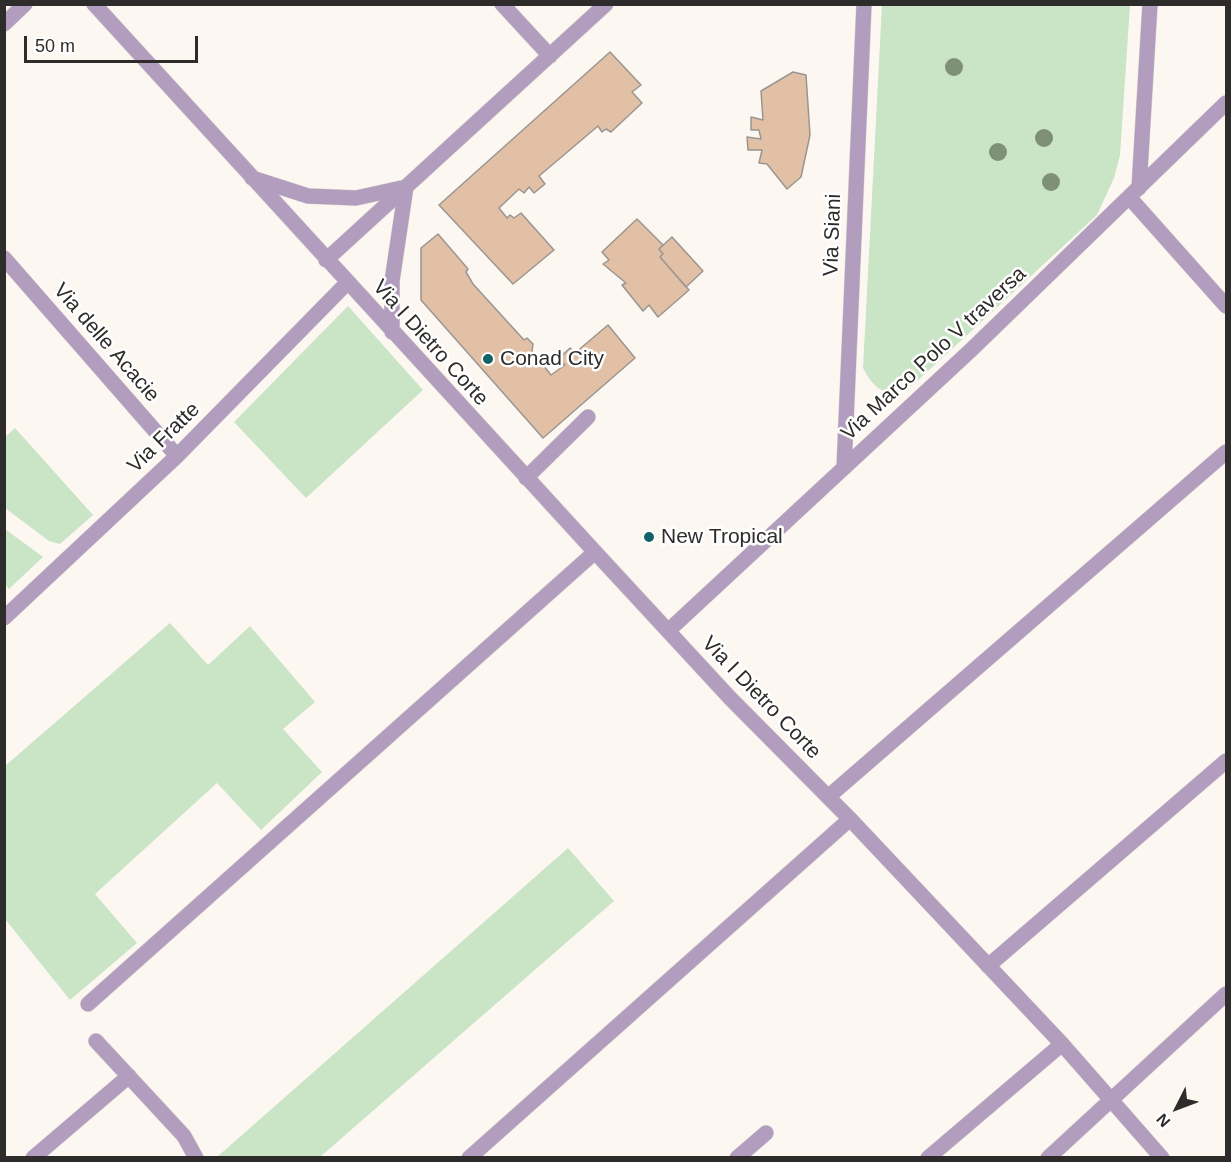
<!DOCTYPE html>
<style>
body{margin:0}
#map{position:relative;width:1231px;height:1162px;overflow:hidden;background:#fdf7f2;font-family:Arial,sans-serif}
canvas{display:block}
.frame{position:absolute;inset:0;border:6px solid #2e2c2a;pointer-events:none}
.north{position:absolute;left:1147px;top:1078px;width:60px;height:60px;-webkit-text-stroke:4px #fff;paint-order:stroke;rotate:228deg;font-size:16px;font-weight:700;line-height:24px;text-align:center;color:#2e2c2a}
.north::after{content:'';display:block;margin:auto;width:21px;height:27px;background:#2e2c2a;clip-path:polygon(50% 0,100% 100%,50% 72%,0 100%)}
.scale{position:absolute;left:24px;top:36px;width:174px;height:27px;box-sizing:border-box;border:3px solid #2e2c2a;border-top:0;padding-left:8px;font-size:18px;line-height:21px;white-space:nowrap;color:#2e2c2a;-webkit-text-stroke:4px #fff;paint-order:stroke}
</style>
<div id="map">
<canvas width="1231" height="1162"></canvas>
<div class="frame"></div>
<div class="north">N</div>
<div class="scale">50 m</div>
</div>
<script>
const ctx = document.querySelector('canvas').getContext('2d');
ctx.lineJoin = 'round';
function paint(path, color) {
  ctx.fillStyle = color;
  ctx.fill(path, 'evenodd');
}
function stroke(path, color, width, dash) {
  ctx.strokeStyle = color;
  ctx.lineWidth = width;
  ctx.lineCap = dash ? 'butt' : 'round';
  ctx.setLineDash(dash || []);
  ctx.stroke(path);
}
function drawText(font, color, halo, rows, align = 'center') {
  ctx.font = font + ' Arial,sans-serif';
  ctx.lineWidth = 5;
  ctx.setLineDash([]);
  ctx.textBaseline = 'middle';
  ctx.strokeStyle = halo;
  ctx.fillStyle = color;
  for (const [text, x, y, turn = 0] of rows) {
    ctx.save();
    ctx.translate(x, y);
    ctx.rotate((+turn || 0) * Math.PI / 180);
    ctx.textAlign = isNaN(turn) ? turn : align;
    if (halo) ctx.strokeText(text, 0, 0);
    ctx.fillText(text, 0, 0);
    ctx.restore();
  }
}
paint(new Path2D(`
 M882,5H1130L1120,155L1114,178L1097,215L914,384C889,399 876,393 863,368Z
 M348,306L423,390L306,498L234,422Z
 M15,428L93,515L60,544L49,541L5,508V437Z
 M5,529L43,557L9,589L5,584Z
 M170,623L208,665L250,626L315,702L283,729L322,772L261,830L217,783L95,894L137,943L70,1000L5,919V766Z
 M568,848L614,901L320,1157H217Z`), '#cae4c6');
const building = new Path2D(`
 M610,52L641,85L632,92L642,103L611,132L606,129L602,132L598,126L539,176L545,184L534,193L529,187L524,193L519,189L499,208L507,218L510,215L514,218L521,213L554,250L513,284L439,205Z
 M793,72L806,75L810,135L801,177L787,189L767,164L759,163L762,150H748L747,137L761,139L759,130H751V117L763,120L761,91Z
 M637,219L663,245L659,249L663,254L660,257L689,290L658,317L649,305L643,311L622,285L626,283L603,264L609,260L602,252Z
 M438,234L468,269L466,272L473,284L524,340L527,338L533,344L532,351L551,375L565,365L558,359L570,348L575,353L608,325L635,358L543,438L421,300V248Z
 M672,237L703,271L686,287L660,257L663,254L659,249Z`);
paint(building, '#e1c0a5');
stroke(building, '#9b9591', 1.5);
const minor = new Path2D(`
 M94,4L595,552L730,698L850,819L1062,1044L1162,1158
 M502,4L550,56
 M4,24L25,4
 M252,178L308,196L356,198L406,187L392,281V332
 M1139,188L1150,4
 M1129,197L1226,306
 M4,258L177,456
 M326,260L606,4
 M844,468L864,4
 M526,478L588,417
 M4,618L177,456L347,283
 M668,631L971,350L1226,103
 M828,797L1226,452
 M988,966L1226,761
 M88,1004L595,552
 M96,1041L184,1136L196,1158
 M33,1158L129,1076
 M469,1158L850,819
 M737,1158L766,1133
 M928,1158L1062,1044
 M1048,1158L1226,994`);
stroke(minor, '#d8d2ce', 16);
stroke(minor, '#b29dbe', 15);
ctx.fillStyle = '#7e9076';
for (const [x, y] of [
 [954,67],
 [1044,138],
 [998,152],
 [1051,182]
]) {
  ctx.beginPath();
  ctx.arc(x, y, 9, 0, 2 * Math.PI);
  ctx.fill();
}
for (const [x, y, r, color] of [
 [488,359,6,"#136269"],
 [649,537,6,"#136269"]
]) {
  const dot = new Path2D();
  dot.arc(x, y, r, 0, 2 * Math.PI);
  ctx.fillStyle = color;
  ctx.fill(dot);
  stroke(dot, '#fff', 2);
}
drawText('21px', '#2e2c2a', '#fff', [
 ["Via Siani",833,235,-88],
 ["Via delle Acacie",106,343,49],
 ["Via I Dietro Corte",430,343,48],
 ["Via Marco Polo V traversa",934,354,-43],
 ["Via Fratte",164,438,-44],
 ["Via I Dietro Corte",761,698,46]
]);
drawText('21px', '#2e2c2a', '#fff', [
 ["Conad City",500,359],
 ["New Tropical",661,537]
], 'left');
</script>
